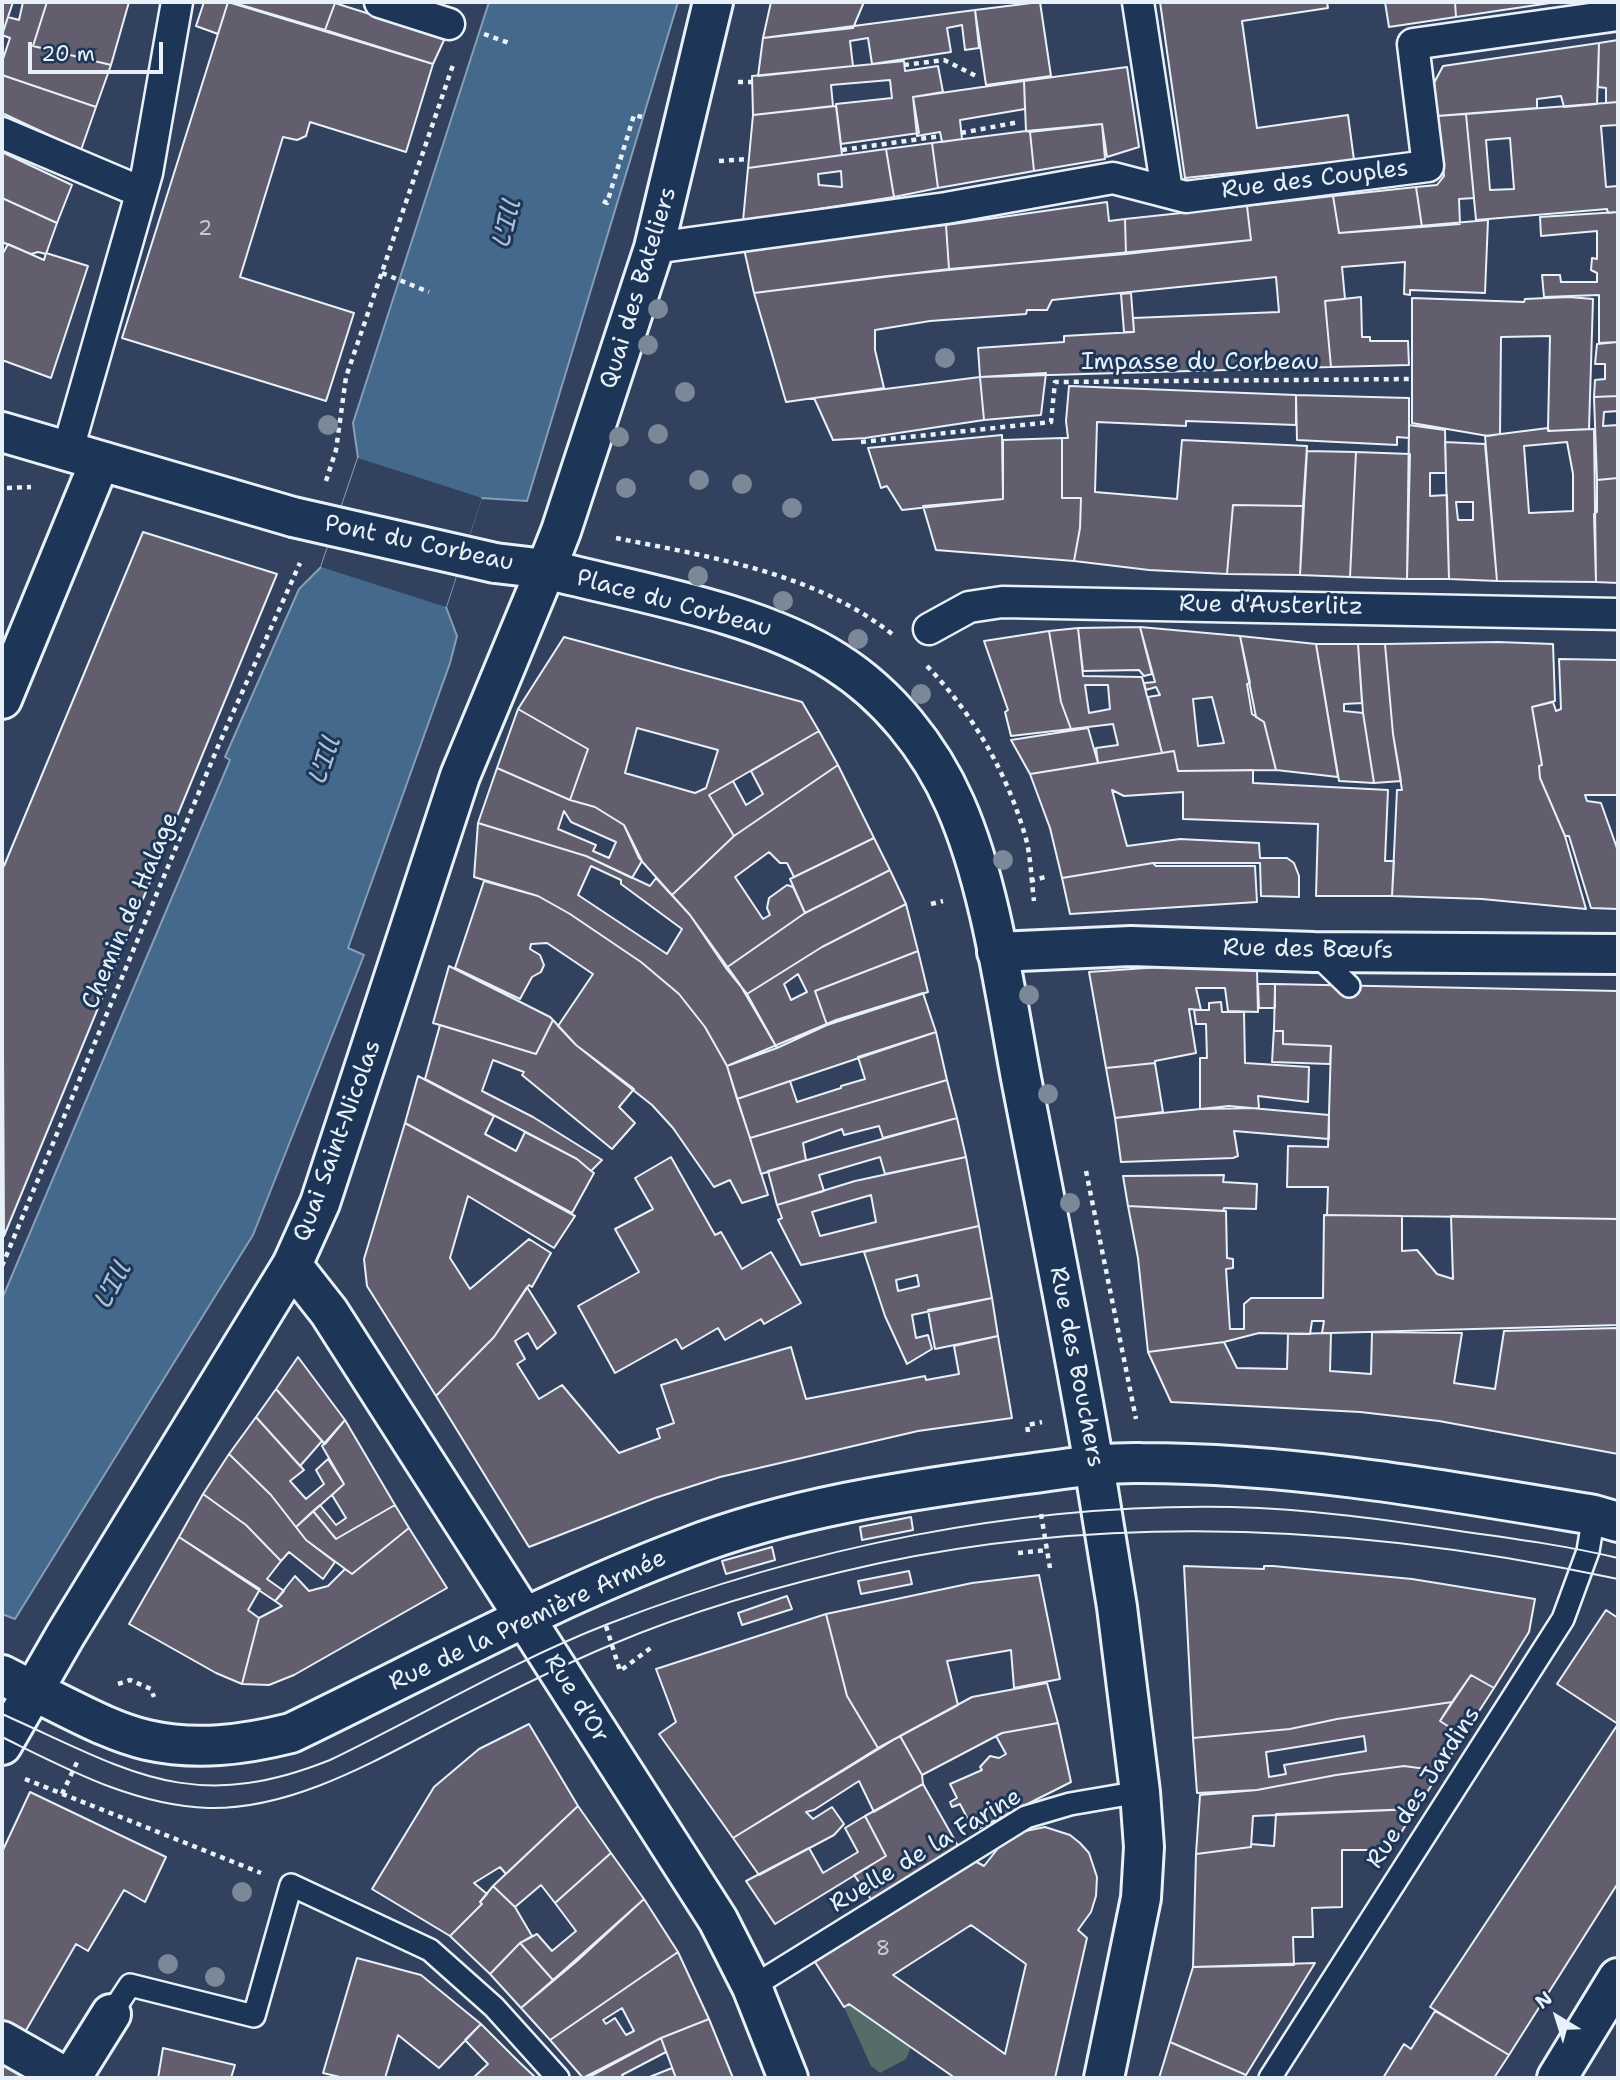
<!DOCTYPE html>
<meta charset="utf-8">
<style>
body{margin:0}
#map{position:relative;width:1620px;height:2080px;overflow:hidden;background:#32415e;font-family:"Shantell Sans",sans-serif}
canvas{display:block}
.frame{position:absolute;inset:0;border:4px solid #e8f1f8;pointer-events:none}
.north{position:absolute;left:1522px;top:1982px;width:70px;height:70px;-webkit-text-stroke:5px #1d3557;paint-order:stroke;rotate:322deg;font-size:19px;font-weight:700;line-height:28px;text-align:center;color:#e8f1f8}
.north::after{content:'';display:block;margin:auto;width:24px;height:32px;background:#e8f1f8;clip-path:polygon(50% 0,100% 100%,50% 72%,0 100%)}
.scale{position:absolute;left:28px;top:42px;width:135px;height:32px;box-sizing:border-box;border:4px solid #e8f1f8;border-top:0;padding-left:9px;font-size:21px;line-height:24px;white-space:nowrap;color:#e8f1f8;-webkit-text-stroke:5px #1d3557;paint-order:stroke}
</style>
<div id="map">
<canvas width="1620" height="2080"></canvas>
<div class="frame"></div>
<div class="north">N</div>
<div class="scale">20 m</div>
</div>
<script>
const ctx = document.querySelector('canvas').getContext('2d');
ctx.lineJoin = 'round';
function paint(path, color) {
  ctx.fillStyle = color;
  ctx.fill(path, 'evenodd');
}
function stroke(path, color, width, dash) {
  ctx.strokeStyle = color;
  ctx.lineWidth = width;
  ctx.lineCap = dash ? 'butt' : 'round';
  ctx.setLineDash(dash || []);
  ctx.stroke(path);
}
function drawText(font, color, halo, rows, align = 'center') {
  ctx.font = font + ' "Shantell Sans",sans-serif';
  ctx.lineWidth = 6;
  ctx.setLineDash([]);
  ctx.textBaseline = 'middle';
  ctx.strokeStyle = halo;
  ctx.fillStyle = color;
  for (const [text, x, y, turn = 0] of rows) {
    ctx.save();
    ctx.translate(x, y);
    ctx.rotate((+turn || 0) * Math.PI / 180);
    ctx.textAlign = isNaN(turn) ? turn : align;
    if (halo) ctx.strokeText(text, 0, 0);
    ctx.fillText(text, 0, 0);
    ctx.restore();
  }
}
paint(new Path2D(`
 M849,2004L911,2047L906,2059L880,2073L871,2066L844,2007Z`), '#556c68');
const water = new Path2D(`
 M489,2H678L527,501L481,498L446,607L457,636L450,663L348,948L364,955L253,1235L15,1619L2,1614V1299L230,760L225,757L299,589L321,567L358,458L353,423Z`);
paint(water, '#44698c');
stroke(water, '#869fb7', 2);
paint(new Path2D(`
 M358,458L482,498L446,607L321,567Z`), '#32415e');
const building = new Path2D(`
 M2,2H13L2,35Z
 M23,2H47L33,46L111,65L96,107L2,75V62L10,38L2,35L8,17L19,20Z
 M47,2H129L111,65L33,46Z
 M204,2H228L218,34L196,26Z
 M228,2L433,64L406,152L310,122L306,136L297,140L283,137L240,277L354,313L326,401L122,338Z
 M231,2H330L335,3L325,30Z
 M771,2H864L853,28L763,38Z
 M1040,2L1051,76L986,85L975,10Z
 M1160,2H1327L1328,8L1242,21L1257,128L1348,115L1354,160L1185,178Z
 M1385,2H1455L1456,17L1389,27Z
 M1455,2H1557L1456,17Z
 M335,3L445,38L433,64L325,30Z
 M975,10L979,48L965,50L962,25L947,28L951,52L872,64L868,38L850,41L853,66L758,76L763,38Z
 M1618,40V102L1606,103V88L1598,87L1599,43Z
 M1599,43L1597,104L1564,107L1561,96L1537,99V108L1437,116L1434,83L1443,66Z
 M904,61L905,71L938,66L943,92L913,97L919,133L841,144L836,104L892,98L890,80L831,85L833,106L753,115L752,76Z
 M1127,67L1139,147L1107,157L1102,124L1026,131L1024,81Z
 M2,75L96,107L81,150L2,113Z
 M1024,81L1025,109L960,120L962,139L942,142L940,132L917,136L913,97Z
 M1618,102V125L1601,126L1606,187L1618,186V212L1608,213L1607,209L1476,220L1466,114ZM1510,138L1514,189L1490,190L1486,140Z
 M836,106L842,155L748,168L753,115Z
 M1466,114L1474,198L1459,199L1460,224L1422,227L1416,187L1437,185L1444,176L1437,116Z
 M1102,124L1105,159L1034,171L1030,132Z
 M1026,131L1030,132L1034,171L938,188L932,143Z
 M932,143L938,188L894,197L886,149Z
 M886,149L894,197L743,221L748,168ZM841,171L842,187L819,185L818,174Z
 M2,152L72,185L57,223L2,198Z
 M1416,187L1422,227L1339,233L1333,196Z
 M1333,196L1339,233L1488,220L1485,293L1410,290V295L1404,294L1405,262L1342,267L1345,299L1325,301L1331,367L980,377L978,348L1064,342V336L1134,332L1133,318L1279,312L1276,277L1052,300L1047,310H1027L1026,314L930,321L875,330V350L884,388L786,402L754,293L888,276L1251,240L1247,206Z
 M2,198L57,223L46,254L38,252L31,254L2,242Z
 M1107,202L1109,221L1125,219L1126,254L949,269L946,225Z
 M1247,206L1251,240L1126,254L1125,219Z
 M1618,212V342L1599,343V295L1544,297L1542,275H1560L1561,282H1597V273L1591,270L1592,258L1597,259V231L1541,236L1540,217Z
 M946,225L949,269L754,293L744,249Z
 M8,244L44,260L46,253L88,266L51,378L2,360V255Z
 M1131,293L1134,332H1124L1121,294Z
 M1361,297L1362,337H1370V341H1408L1409,365L1331,367L1325,301Z
 M1569,297L1593,299L1589,429L1549,431L1548,428L1550,336L1501,337L1500,434L1488,436L1412,423V298L1524,302L1525,299Z
 M1618,342V396L1594,397L1595,380L1605,379V364H1595L1597,344Z
 M1046,373L1041,415L984,420L980,377Z
 M980,377L984,420L865,438L833,440L814,398Z
 M1069,386L1296,395V425L1186,421V426L1097,422L1095,492L1177,499L1182,440L1307,446L1303,506L1233,505L1227,574L1149,570L1074,561L1080,528L1081,498H1062V438H1068L1066,421Z
 M1296,395L1409,398V438L1397,437V445L1297,440Z
 M1618,396V411L1604,412L1603,426L1618,425V478L1597,480L1594,397Z
 M1409,425L1445,430L1446,473H1430V496L1447,495L1449,579H1407Z
 M1548,428V431L1594,429L1596,582L1497,581L1485,436ZM1567,442L1573,474V511L1529,513L1524,446Z
 M1002,435L1003,499L902,510L887,486L881,488L868,448Z
 M1062,438V498H1081L1080,528L1074,561L936,550L923,506L1003,499V440Z
 M1445,442L1485,444L1497,581L1449,579ZM1456,502H1473V520H1458Z
 M1307,451L1356,452L1350,577L1300,575Z
 M1356,452L1410,454L1407,579L1350,577Z
 M1618,478V583L1596,582L1594,514L1597,512V480Z
 M1233,505L1303,506L1300,575L1227,574Z
 M143,532L277,574L4,1236L2,865L4,866Z
 M1140,627L1240,636L1250,683L1247,684L1252,714L1264,722L1276,770L1178,771L1174,751L1162,753L1148,697L1160,695L1156,687L1146,690L1144,683L1155,682ZM1212,697L1224,743L1198,746L1193,699Z
 M1140,627L1152,674L1144,676L1139,670L1083,671L1078,628Z
 M1078,628L1083,676L1142,677L1162,753L1098,763L1096,748L1118,745L1113,724L1071,729L1061,702L1049,631ZM1085,685H1108L1110,709L1089,713Z
 M1049,631L1061,702L1071,729L1011,736L1005,712L1008,710L984,641Z
 M1240,636L1316,644L1338,777L1276,770L1264,722L1256,717Z
 M564,637L802,702L819,731L709,795L734,836L672,895L639,858L624,825L595,807L570,800L588,749L518,709ZM637,728L718,750L706,788L695,793L625,773Z
 M1498,642L1553,644L1555,701L1532,707L1542,765L1539,766L1540,778L1565,836L1586,909L1482,899L1392,896L1397,790H1402L1393,734L1385,644Z
 M1316,644H1358L1362,703L1344,704V711L1363,713L1374,783L1339,781Z
 M1358,644H1385L1393,734L1401,781L1374,783L1363,713Z
 M1559,659L1618,660V795H1585L1587,801L1601,803L1618,851V909L1591,908L1569,836H1565L1540,778L1539,766L1542,765L1532,707L1553,702L1556,711L1561,709Z
 M518,709L588,749L570,800L497,768Z
 M1088,728L1098,763L1030,774L1011,740Z
 M819,731L838,765L734,836L709,795L733,781L746,805L763,794L751,771Z
 M1174,751L1178,771L1253,770V783L1388,790L1385,861H1394L1392,896H1316L1318,824L1183,819V792L1124,796L1112,790L1127,846L1180,839L1259,843L1260,858H1287L1294,863L1299,876V897L1261,896L1260,863H1153L1062,878L1050,828L1030,774Z
 M838,765L874,838L794,877L787,863H780L769,852L735,877L763,919L770,915L767,908L769,898L787,885L793,887L805,913L726,968L690,915L672,895L734,836Z
 M497,768L570,800L595,807L624,825L642,861L632,878L586,856L478,823ZM564,811L571,822L616,842L609,858L593,851L596,845L558,829Z
 M478,823L586,856L650,886L656,878L690,915L739,983L777,1048L727,1066L705,1027L679,994L641,962L570,914L538,896L474,877ZM591,866L621,880V884L682,929L667,954L578,895Z
 M874,838L890,870L805,913L790,879Z
 M1153,863L1156,866H1255L1257,902L1070,914L1062,878Z
 M890,870L906,904L822,947L747,994L726,968L805,913Z
 M484,881L538,896L570,914L641,962L679,994L705,1027L727,1066L768,1195L742,1203L730,1180L714,1187L673,1128L652,1105L576,1045L558,1026L593,974L547,943L531,944L530,949L540,955L544,965L541,972L532,977L520,999L455,968Z
 M906,904L918,951L815,991L827,1025L777,1048L747,994L822,947ZM798,974L807,992L791,1000L784,984Z
 M918,951L928,992L827,1025L815,991Z
 M1188,965L1257,970L1258,1012L1228,1011L1225,988H1196L1201,1010L1189,1009L1196,1053L1155,1061V1063L1106,1068L1089,972Z
 M449,966L550,1017L553,1020L536,1054L433,1023Z
 M1258,984H1275V1008H1259Z
 M1275,984L1618,991V1219L1327,1215L1328,1187H1287L1288,1146L1328,1147L1331,1046L1283,1044V1031H1274Z
 M923,993L936,1032L737,1099L727,1066L836,1020Z
 M1221,1002L1222,1012H1244L1245,1063L1309,1067L1308,1102L1258,1096L1259,1108L1200,1109V1058H1207L1206,1024H1196L1194,1010H1209V1003Z
 M553,1020L576,1045L634,1089L619,1107L635,1123L612,1149L522,1075L524,1072L493,1060L482,1091L533,1117L602,1160L591,1171L577,1159L425,1079L440,1025L536,1054Z
 M1274,1028V1031H1283V1044L1331,1046L1330,1064L1272,1062Z
 M936,1032L947,1080L750,1138L737,1099L790,1081L797,1102L841,1088V1086L865,1079L858,1057Z
 M1155,1063L1163,1112L1115,1118L1106,1068Z
 M418,1076L494,1116L485,1134L516,1151L525,1132L577,1159L591,1171L594,1173L572,1213L405,1123Z
 M947,1080L957,1118L883,1138L879,1126L844,1135L842,1129L803,1143L806,1160L761,1174L750,1138Z
 M1229,1106L1329,1115V1139L1234,1131L1238,1156L1233,1158L1121,1162L1115,1118Z
 M957,1118L966,1157L885,1174L880,1157L819,1175L824,1191L777,1205L768,1171Z
 M405,1123L575,1216L554,1248L468,1196L450,1258L470,1289L529,1239L551,1253L532,1287L529,1285L494,1337L436,1396L367,1286L364,1259Z
 M671,1157L715,1235L721,1232L742,1269L771,1252L801,1303L764,1324L761,1319L725,1340L718,1328L682,1349L676,1339L615,1373L578,1306L639,1272L615,1229L653,1209L635,1178Z
 M966,1157L979,1226L801,1265L778,1220L782,1218L777,1205L855,1181ZM871,1195L876,1222L820,1236L812,1212Z
 M1224,1175L1223,1182L1257,1184L1256,1209L1224,1208L1223,1211L1128,1206L1123,1176Z
 M1128,1206L1226,1211L1227,1258L1233,1259V1268L1226,1269L1230,1329H1244V1304L1251,1298H1323L1324,1215L1402,1216V1251L1417,1250L1437,1274L1453,1279L1451,1216L1618,1219V1325L1331,1333H1322L1324,1321H1312L1310,1334L1259,1333L1224,1342L1148,1352L1138,1258Z
 M979,1226L992,1298L912,1315L916,1338L928,1335L932,1349L907,1364L885,1316L864,1252ZM917,1275L919,1286L898,1291L896,1280Z
 M527,1287L556,1333L537,1349L528,1333L515,1341L525,1359L517,1364L539,1399L562,1385L619,1453L660,1438L657,1429L674,1423L661,1385L791,1347L806,1399L925,1376L926,1380L959,1374L954,1346L998,1336L1012,1418L918,1431L720,1477L655,1498L529,1547L436,1396L494,1337Z
 M992,1298L998,1336L935,1349L928,1310Z
 M1618,1328V1454L1439,1421L1360,1412L1171,1402L1148,1352L1224,1342L1237,1368L1287,1369L1288,1334L1331,1333L1330,1371L1371,1374L1372,1332L1462,1333L1454,1383L1495,1389L1504,1331Z
 M298,1357L345,1420L325,1444L276,1389Z
 M276,1389L322,1441L300,1466L256,1417Z
 M256,1417L304,1470L290,1481L306,1499L324,1484L316,1470L328,1459L344,1484L296,1527L271,1495L229,1454Z
 M345,1420L395,1505L336,1539L313,1511L320,1505L336,1525L346,1518L332,1495L344,1484L322,1446Z
 M229,1454L271,1495L306,1540L335,1562L323,1579L289,1552L281,1561L246,1525L203,1494Z
 M203,1494L246,1525L281,1561L267,1579L284,1591L275,1601L179,1537Z
 M395,1505L409,1528L352,1574L306,1540L296,1527L313,1511L336,1539Z
 M911,1517L913,1530L862,1540L860,1527Z
 M409,1528L447,1588L294,1675L269,1685L242,1684L259,1618L282,1606L275,1601L295,1576L309,1591L328,1586L345,1569L352,1574Z
 M179,1537L260,1589L248,1610L259,1618L242,1684L216,1673L129,1624Z
 M772,1547L775,1560L726,1574L722,1561Z
 M1184,1566L1264,1569V1566H1273L1412,1579L1535,1599L1529,1632L1494,1688L1471,1675L1452,1702L1337,1719L1290,1729L1193,1738Z
 M909,1571L912,1584L861,1594L858,1581Z
 M1039,1575L1060,1679L1014,1688L1011,1650L947,1661L958,1705L878,1748L847,1696L826,1614L972,1583Z
 M787,1596L792,1609L742,1625L738,1613Z
 M1606,1610L1618,1618V1724L1557,1684Z
 M826,1614L847,1696L878,1748L733,1838L659,1734L676,1722L656,1669Z
 M1471,1675L1494,1688L1463,1736L1440,1721Z
 M1047,1683L1058,1723L1002,1733L922,1775L900,1736L972,1697Z
 M1452,1702L1440,1721L1463,1736L1441,1771L1404,1766L1336,1775L1257,1790L1197,1793L1193,1738L1290,1729L1337,1719ZM1364,1736L1366,1751L1284,1765L1286,1774L1269,1777L1266,1752Z
 M1058,1723L1071,1782L974,1831L960,1804L952,1807L950,1802L957,1798L950,1784L982,1770L980,1767L990,1756L999,1758L1006,1754L996,1736L1002,1733Z
 M529,1724L578,1806L506,1874L500,1867L474,1883L487,1894L480,1902L482,1904L450,1936L372,1889L434,1787L479,1749Z
 M1618,1724V1883L1509,2055L1430,2007Z
 M900,1736L922,1775L923,1784L874,1812L859,1781L814,1810L806,1812L813,1819L832,1807L844,1824L834,1835L759,1875L733,1838Z
 M1404,1766L1441,1771L1416,1809L1253,1816L1251,1847L1196,1854L1200,1795L1257,1790L1336,1775Z
 M923,1784L958,1846L875,1905L854,1875L886,1856L865,1816Z
 M30,1792L166,1857L145,1902L124,1890L88,1951L76,1944L21,2039L2,2027V1852Z
 M578,1806L611,1853L555,1903L541,1885L515,1907L493,1886Z
 M1416,1809L1390,1850H1342V1907L1312,1908L1313,1937H1293L1294,1965L1193,1967L1196,1854L1251,1847V1844L1274,1846L1276,1814Z
 M865,1816L886,1856L775,1924L746,1881L809,1848L823,1873L858,1852L845,1828Z
 M1045,1827L1070,1835L1080,1843L1089,1853L1097,1877L1096,1896L1091,1912L1078,1930L1087,1938L1055,2078H955L849,2004L844,2007L815,1962L973,1860L984,1866L1003,1842L1016,1833ZM971,1925L1026,1964L1005,2054L893,1975Z
 M611,1853L644,1899L553,1980L520,1943L537,1934L552,1951L576,1931L555,1903Z
 M493,1886L515,1907L532,1936L520,1943L490,1974L450,1936L482,1904L480,1902Z
 M644,1899L678,1952L550,2040L521,2008L577,1961Z
 M520,1943L553,1980L521,2008L490,1974Z
 M678,1952L709,2019L661,2038L583,2078L550,2040ZM622,2008L634,2031L626,2035L615,2018L606,2024L603,2020Z
 M357,1958L421,1975L481,2024L439,2068L398,2035L385,2078H344L323,2073Z
 M1315,1963L1246,2075L1170,2042L1193,1967Z
 M1435,2011L1509,2055L1494,2078H1383L1404,2044L1411,2049Z
 M709,2019L733,2078H676L661,2038Z
 M481,2024L518,2061L536,2078H473L488,2064L465,2040Z
 M661,2038L666,2052L622,2075L624,2078H587Z
 M1170,2042L1246,2075L1244,2078H1159Z
 M163,2048L235,2065L231,2078H158Z
 M2,2061L21,2073V2078H2Z
 M672,2068L676,2078H647Z`);
paint(building, '#625e6e');
stroke(building, '#e8f1f8', 2);
const service = new Path2D(`
 M1314,952L1349,986
 M752,1987L1026,1817L1070,1804L1140,1792
 M111,2014L130,1985L254,2016L291,1885L430,1950L494,2007L558,2078
 M1270,2078L1563,1619L1588,1551L1594,1515`);
const pedestrian = new Path2D(`
 M380,2L449,24
 M1138,2L1167,191
 M2,133L141,192
 M654,248L946,208L1113,178L1186,197L1428,166L1413,44L1618,15
 M67,453L147,173L177,2
 M929,629L969,607L1002,602L1618,614`);
const minor = new Path2D(`
 M2,432L293,517
 M495,563L546,569L561,531L654,248L713,2
 M2,699L100,461
 M997,952L1131,946L1314,952L1618,954
 M292,1265L329,1312L718,1920L752,1987L788,2078
 M1094,1465L1117,1607L1140,1792L1144,1847L1141,1898L1104,2078
 M2,1675L33,1691
 M2,2041L67,2078
 M71,2078L111,2014
 M1557,2078L1618,1978`);
const tertiary = new Path2D(`
 M33,1691C70,1708 108,1731 147,1740C196,1751 243,1745 291,1733C422,1670 550,1599 686,1548C789,1508 903,1491 1012,1476C1055,1471 1098,1462 1141,1463C1293,1463 1444,1490 1594,1515L1618,1522
 M2,1745L66,1634L292,1265L320,1203L460,776L546,569C635,592 759,612 836,662C888,695 930,747 955,804C990,883 1005,992 1021,1078C1046,1207 1072,1336 1094,1465`);
stroke(service, '#e8f1f8', 26);
stroke(pedestrian, '#e8f1f8', 35);
stroke(minor, '#e8f1f8', 44);
stroke(tertiary, '#e8f1f8', 44);
stroke(new Path2D(`
 M484,34L509,43
 M904,65L944,60L978,77
 M738,82H752
 M961,133L1019,122
 M842,150L941,136
 M719,161L749,159
 M603,201L607,203L634,115L642,117
 M382,273L429,292
 M861,442L1051,422L1055,382L1410,379
 M326,481L336,450L346,377L454,62
 M7,488L31,487
 M616,538C711,557 815,573 892,634
 M927,666C972,713 1005,769 1024,832C1031,853 1031,879 1034,901
 M1030,881L1049,876
 M931,904L943,901
 M1086,1171L1136,1419
 M2,1266L219,744L300,563
 M1028,1432L1027,1425L1042,1422
 M1041,1514L1050,1568
 M1018,1553L1047,1550
 M606,1626L620,1671L652,1647
 M118,1684L130,1680L151,1689L154,1697
 M25,1779L261,1873
 M62,1794L79,1758`), '#e8f1f8', 4.5, [5, 5]);
stroke(service, '#1d3557', 21);
stroke(pedestrian, '#1d3557', 30);
stroke(minor, '#1d3557', 38);
stroke(tertiary, '#1d3557', 38);
stroke(new Path2D(`
 M2,1714C128,1770 190,1816 330,1760C423,1715 513,1661 608,1624C806,1547 1019,1503 1232,1507C1310,1509 1389,1520 1466,1532C1517,1539 1568,1546 1618,1558
 M2,1737C67,1769 133,1805 208,1808C294,1810 378,1759 452,1721C505,1694 558,1667 613,1644C698,1608 789,1583 880,1563C1124,1511 1375,1527 1618,1579`), '#e8f1f8', 2);
const minorBridge = new Path2D(`
 M293,517L495,563`);
stroke(minorBridge, '#e8f1f8', 44, []);
stroke(minorBridge, '#1d3557', 38);
ctx.fillStyle = '#7a8897';
for (const [x, y] of [
 [658,309],
 [648,345],
 [945,358],
 [685,392],
 [328,425],
 [658,434],
 [619,437],
 [699,480],
 [742,484],
 [626,488],
 [792,508],
 [698,576],
 [783,601],
 [858,639],
 [921,694],
 [1003,860],
 [1029,995],
 [1048,1094],
 [1070,1203],
 [242,1892],
 [168,1964],
 [215,1977]
]) {
  ctx.beginPath();
  ctx.arc(x, y, 10, 0, 2 * Math.PI);
  ctx.fill();
}
drawText('21px', '#c6ccd6', null, [
 ["2",205,230],
 ["8",883,1950]
]);
drawText('24px', '#e8f1f8', '#1d3557', [
 ["Rue des Couples",1315,180,-7],
 ["Quai des Bateliers",639,288,-73],
 ["Impasse du Corbeau",1200,363],
 ["Pont du Corbeau",419,544,12],
 ["Place du Corbeau",674,604,15],
 ["Rue d'Austerlitz",1271,606,1],
 ["Chemin de Halage",131,911,-67],
 ["Rue des Bœufs",1308,950,1],
 ["Quai Saint-Nicolas",338,1141,-70],
 ["Rue des Bouchers",1076,1367,79],
 ["Rue de la Première Armée",528,1621,-25],
 ["Rue d'Or",576,1699,58],
 ["Rue des Jardins",1424,1788,-57],
 ["Ruelle de la Farine",926,1851,-31]
]);
drawText('italic 26px', '#afc1d2', '#1d3557', [
 ["L'Ill",508,223,-75],
 ["L'Ill",326,760,-70],
 ["L'Ill",114,1285,-61]
]);
</script>
